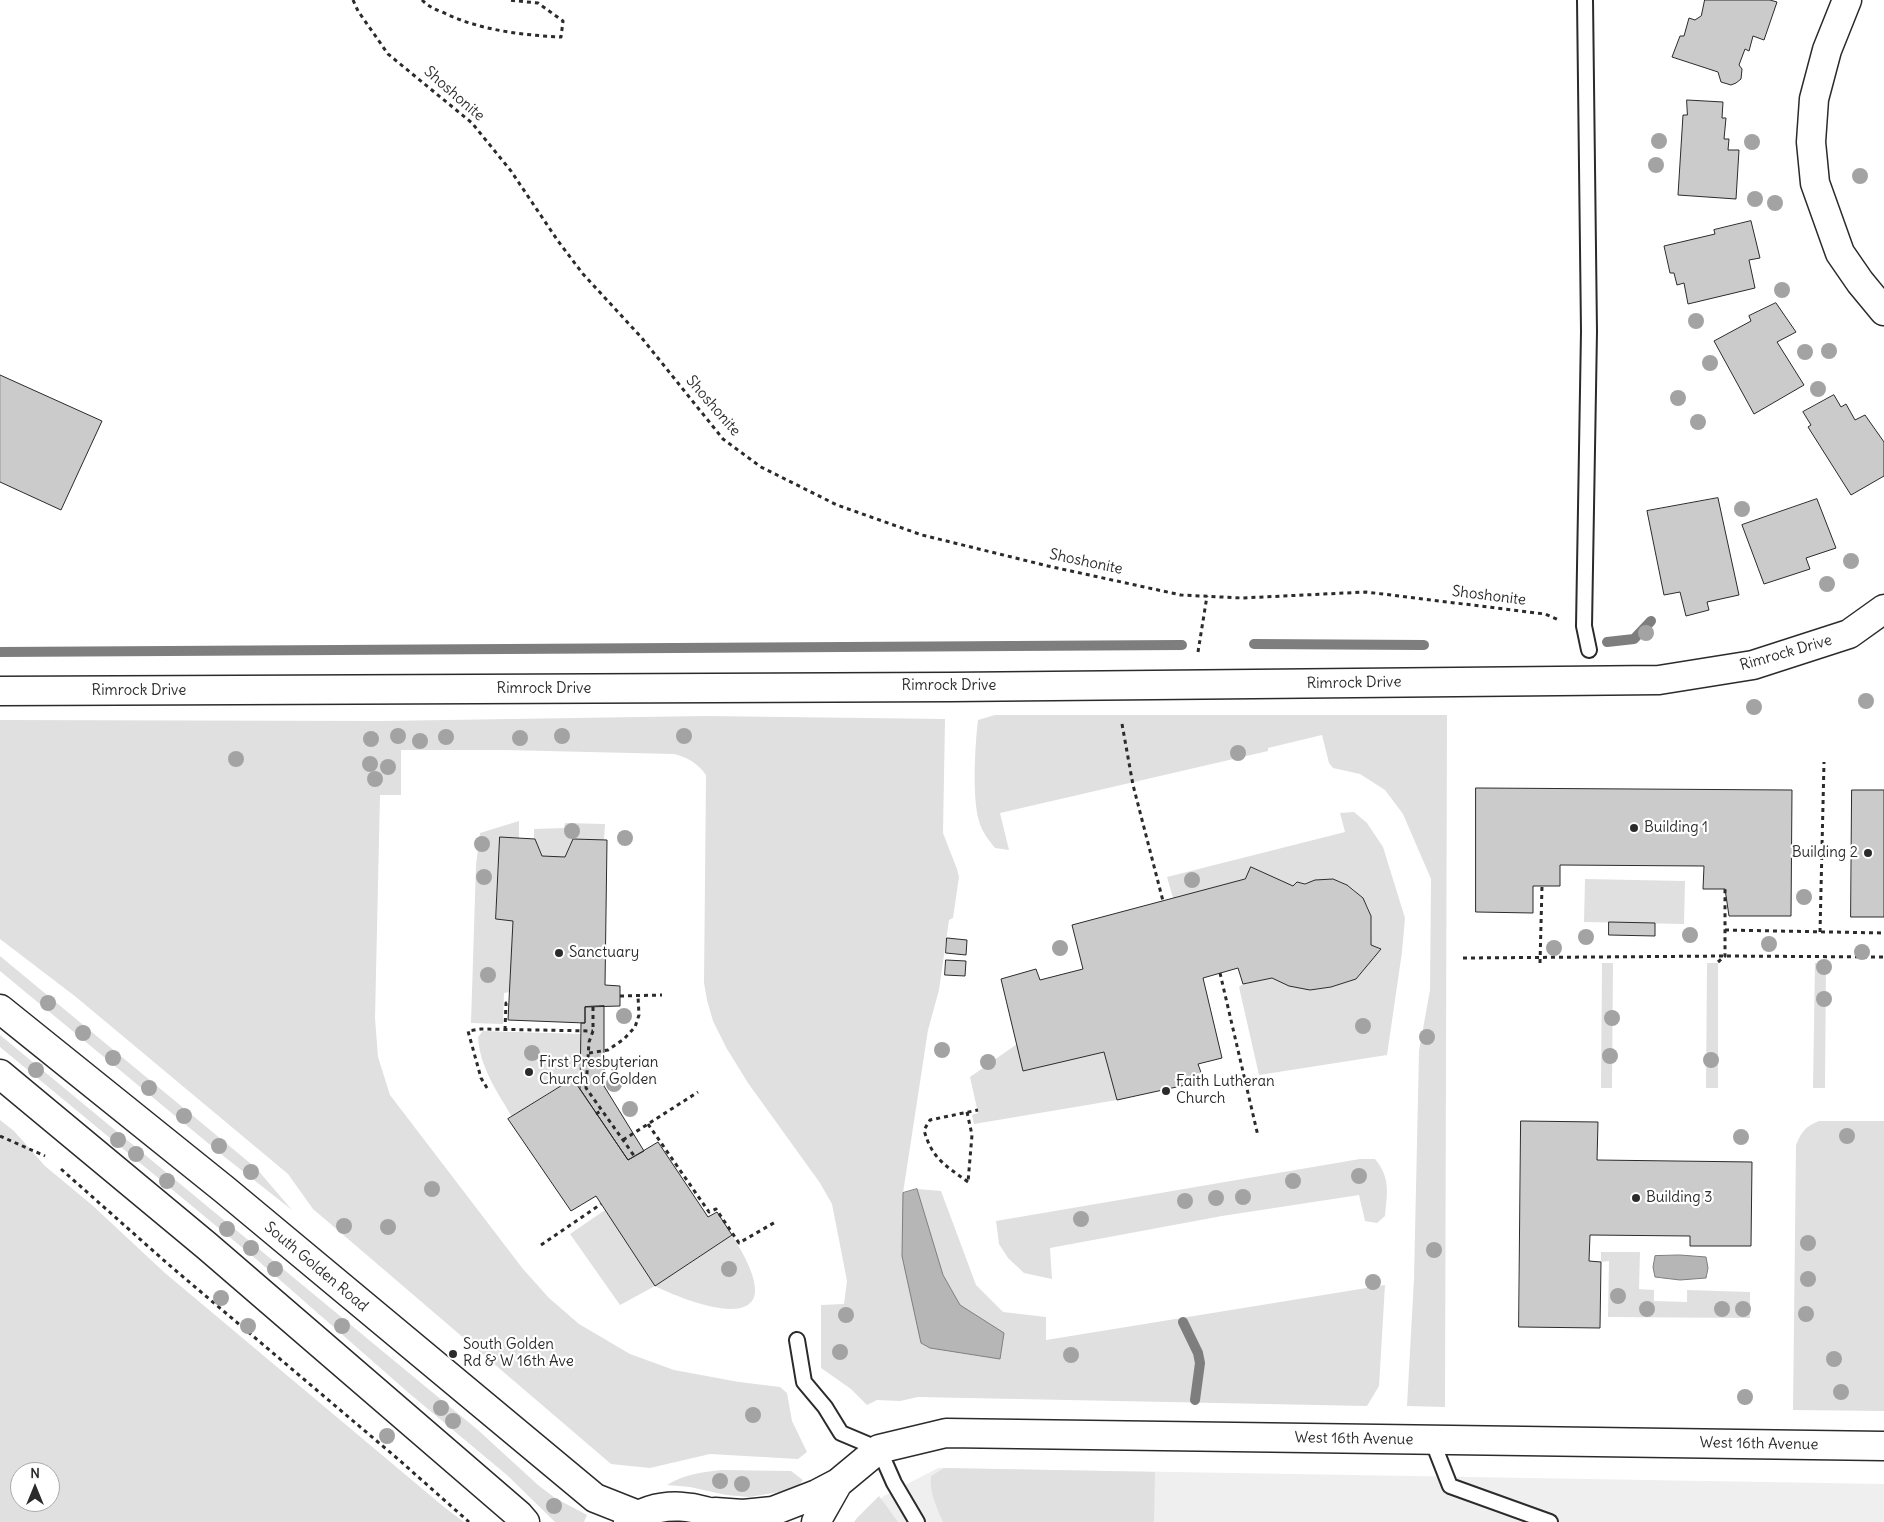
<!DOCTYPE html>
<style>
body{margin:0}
#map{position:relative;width:1884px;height:1522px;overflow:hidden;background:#fff;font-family:Delius,sans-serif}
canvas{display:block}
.north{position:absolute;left:10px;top:1462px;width:50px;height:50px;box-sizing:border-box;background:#fff;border:1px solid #aaa;border-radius:50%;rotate:0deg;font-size:14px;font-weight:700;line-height:20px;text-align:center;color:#2b2b2b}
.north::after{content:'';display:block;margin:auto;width:18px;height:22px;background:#2b2b2b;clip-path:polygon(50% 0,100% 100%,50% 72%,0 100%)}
</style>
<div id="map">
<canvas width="1884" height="1522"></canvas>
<div class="north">N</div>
</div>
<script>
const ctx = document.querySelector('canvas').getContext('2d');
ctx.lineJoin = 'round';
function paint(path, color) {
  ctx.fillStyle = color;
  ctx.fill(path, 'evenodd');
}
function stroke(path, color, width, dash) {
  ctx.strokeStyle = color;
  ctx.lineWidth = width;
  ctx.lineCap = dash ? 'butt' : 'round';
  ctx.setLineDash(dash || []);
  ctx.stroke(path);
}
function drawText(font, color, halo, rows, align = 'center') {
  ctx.font = font + ' Delius,sans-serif';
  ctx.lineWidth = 4.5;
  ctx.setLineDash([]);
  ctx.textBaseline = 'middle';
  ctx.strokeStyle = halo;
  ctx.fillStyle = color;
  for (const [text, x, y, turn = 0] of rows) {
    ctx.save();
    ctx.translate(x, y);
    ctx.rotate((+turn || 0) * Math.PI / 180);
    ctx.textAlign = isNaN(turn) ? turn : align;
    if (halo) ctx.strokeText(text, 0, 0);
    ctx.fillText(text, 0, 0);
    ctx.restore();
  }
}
paint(new Path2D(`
 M938,1468L1884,1484V1522H856L884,1496Z`), '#efefef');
paint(new Path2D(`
 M995,715H1447L1445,1407L1407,1406L1414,1279L1419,1051L1430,990L1431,879L1403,814L1385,790L1360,774L1333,768L1329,763L1322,735L1268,748V751L1000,813L1009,850L995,848C988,839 982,832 979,821C972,798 975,744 978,720Z
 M705,716L945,719L943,833L957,869L959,877L953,918L949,920L939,990L928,1030L903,1193L921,1343L930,1348L1000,1359L1004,1334L960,1305L943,1275L917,1189L941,1191L976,1285L1003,1312L1046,1317V1340L1385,1285L1379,1386L1367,1406L918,1397L900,1401L877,1400L867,1405L851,1389L821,1368V1305L844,1304L847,1281L832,1204L820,1183L748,1083L727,1049L713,1021L707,1000L704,983L706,775C697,763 689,758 674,754L504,750H401V795H380L375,1018L378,1057L390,1095L523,1269L549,1298L579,1324L630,1354L674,1370L739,1382L780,1387L787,1393L792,1421L807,1452L798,1459L710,1454L650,1468L611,1464L313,1209L288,1174L76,997L0,939V720L382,721Z
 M1354,812L1367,823L1383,847L1405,918L1402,952L1387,1055L1259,1075L1239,987L1243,984L1272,978L1310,990L1331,987L1356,979L1381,949L1371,945C1371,936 1372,926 1371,917C1369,900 1349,881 1331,879C1319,878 1309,885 1297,882L1293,886L1245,879L1173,898L1167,877L1345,832L1340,813Z
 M519,821V838L501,837L513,921L510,992L504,993L503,1024L471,1023L476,865L480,833Z
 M565,823L605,824L604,840L574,839L565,857L542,856L535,839H534V829L564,828Z
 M1585,879L1685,881L1684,924L1584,922Z
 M0,956L256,1168L292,1210L226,1158L0,971Z
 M1602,963H1613L1612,1088H1601Z
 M1707,963H1718V1088H1706Z
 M1815,963H1826L1825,1088H1813Z
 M483,1031L581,1034L580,1089L572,1079L512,1117C497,1091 480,1068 478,1037Z
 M0,1035L478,1430L538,1485L555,1498L587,1515L584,1522H555L508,1476L410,1394L256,1259L0,1047Z
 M1017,1044L1023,1071L1104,1052L1117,1100L974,1124L972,1115L978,1113L970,1077Z
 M0,1120L14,1131L45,1166L92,1205L165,1273L444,1507L464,1522H0ZM20,1472H50V1502H20Z
 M1819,1121H1884V1411L1793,1410L1796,1145C1801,1132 1806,1126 1819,1121Z
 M1360,1159H1375C1391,1178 1387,1194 1385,1216L1377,1223L1365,1221L1359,1195L1222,1216L1050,1248L1052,1279L1024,1273L1008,1258L999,1244L996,1221Z
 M605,1210L655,1286L732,1235C741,1250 756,1274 755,1292C752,1329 672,1295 655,1286L620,1305L570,1234Z
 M1601,1252H1640L1639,1289L1654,1290V1301L1687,1302V1290L1750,1292V1318L1608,1317L1609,1261L1601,1262Z
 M944,1468L1155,1472L1154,1522H943C937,1508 929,1492 931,1476Z
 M722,1470L791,1471L803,1480L799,1485L786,1491L749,1497L726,1495L690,1487L667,1485C685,1474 702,1472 722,1470Z
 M879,1496L898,1522H854L857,1518Z`), '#e0e0e0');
const water = new Path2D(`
 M917,1189L943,1275L960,1305L1004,1333L1000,1359L930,1348L921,1343L902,1256L903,1193Z
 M1680,1255L1706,1257L1708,1268L1706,1278L1680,1280L1655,1277L1653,1267L1655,1256Z`);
paint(water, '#b6b6b6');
stroke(water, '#7e7e7e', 1);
stroke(new Path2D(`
 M1607,642L1634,639L1651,621
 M1254,644L1424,645
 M0,652L1182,645
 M1183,1322L1198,1353L1200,1363L1195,1400`), '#7e7e7e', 10);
const building = new Path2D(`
 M1705,0H1770L1777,2L1764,40L1753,36L1749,51L1745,49L1739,65L1742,69L1741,79L1736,83L1731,85L1721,82L1718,72L1672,57L1680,36H1684L1689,18L1695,20L1701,16Z
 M1687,100L1723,102L1722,118H1726L1724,139H1729L1728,150H1739L1736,199L1678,195L1683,115H1687Z
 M1751,221L1760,258L1749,260L1755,288L1688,304L1684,283L1677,285L1674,273H1670L1664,246L1715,234L1714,230Z
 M1776,303L1796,332L1777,342L1804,385L1754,414L1714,341L1751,321L1749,316Z
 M0,375L102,421L61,510L0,482Z
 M1834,395L1841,407L1846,404L1855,420L1865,415L1884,442V476L1851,495L1808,427L1811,425L1803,412Z
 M1718,498L1739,595L1707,602L1709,610L1686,616L1680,592L1664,595L1647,511Z
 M1817,499L1836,548L1806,558L1810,569L1764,584L1742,525Z
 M1476,788L1792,790L1791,916H1729L1725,889H1703L1704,866L1560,865V886H1533V913L1476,912Z
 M1852,790H1884V917H1851Z
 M500,837L535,839L542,856L565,857L573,839L607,840L605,985L620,986V1006L585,1007V1023L508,1020L513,921L496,919Z
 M1251,867L1293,886L1297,882L1305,884L1315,880L1333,879L1347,885L1363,898L1371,916V945L1381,949L1356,979L1331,987L1310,990L1289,986L1272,978L1243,984L1238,968L1203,978L1222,1058L1198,1064L1204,1081L1117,1100L1104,1052L1023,1071L1001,979L1036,969L1040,980L1083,969L1072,925L1245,879Z
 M1609,922L1655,923V936L1609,935Z
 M947,938L967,940L966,955L946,953Z
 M946,960L966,961L965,976L945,975Z
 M604,1006V1086L644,1151L628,1160L580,1089L581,1023H585V1007Z
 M573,1079L628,1160L658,1142L708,1217L717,1212L732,1235L655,1286L596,1196L571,1211L508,1119Z
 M1521,1121L1598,1122L1597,1160L1752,1162L1751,1246H1690V1236L1590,1235L1589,1261L1601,1262L1600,1328L1519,1327Z`);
paint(building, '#cbcbcb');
stroke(building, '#2b2b2b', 1);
const service = new Path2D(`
 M1585,0L1589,331L1584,626L1589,650
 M797,1340L804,1382L825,1407L841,1433L879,1449L894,1483L917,1522
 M1432,1440L1450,1486L1550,1522`);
const minor = new Path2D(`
 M1847,0L1827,50L1814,99L1811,142L1815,183L1840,253L1860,282L1884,311
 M0,691L951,687L1659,680L1753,665L1849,634L1884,609
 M715,1512L743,1514L773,1511L817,1494L838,1483L879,1449L946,1433L1884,1446
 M816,1522L838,1483`);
const secondary = new Path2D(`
 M0,1009L225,1190L595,1498L638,1515
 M0,1074L207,1246L519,1515L525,1522
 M628,1522C660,1498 700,1505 733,1522`);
stroke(service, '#2b2b2b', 18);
stroke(minor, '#2b2b2b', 31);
stroke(secondary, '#2b2b2b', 31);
stroke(new Path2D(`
 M353,0L358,11L388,54L472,123L511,171L558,241L583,274L641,337L723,439L761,467L837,505L922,535L1048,566L1181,595L1242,598L1366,592L1545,614L1559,620
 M422,0C428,6 434,9 442,12C479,30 520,35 561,37L563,21L538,3L508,0
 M1198,652L1207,596
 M1122,724L1133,785L1163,901
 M1725,930L1884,933
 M1820,932L1824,762
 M1463,958L1725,956L1884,957
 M1718,962L1725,956V889
 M1540,963L1542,886
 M1220,973L1258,1136
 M620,996L662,995
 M593,1007V1031L589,1042L586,1088L635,1157
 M505,1030L506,1003L509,1002
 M589,1053L608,1050L624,1039L635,1027L639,1015L638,996
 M487,1088L481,1078L468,1031L481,1029L593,1031
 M967,1112L972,1135L968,1182
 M596,1114L602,1110
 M648,1124L709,1212L716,1209L739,1243L777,1221
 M0,1136L45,1156
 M623,1140L698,1092
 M61,1169L168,1264L398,1459L469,1522
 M968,1182C945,1165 932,1159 924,1130L930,1120L978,1110
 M541,1245L601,1204`), '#2b2b2b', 3, [4, 4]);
stroke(service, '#fff', 14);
stroke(minor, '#fff', 28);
stroke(secondary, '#fff', 28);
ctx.fillStyle = '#a3a3a3';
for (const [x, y] of [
 [1659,141],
 [1752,142],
 [1656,165],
 [1860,176],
 [1755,199],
 [1775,203],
 [1782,290],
 [1696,321],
 [1829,351],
 [1805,352],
 [1710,363],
 [1818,389],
 [1678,398],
 [1698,422],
 [1742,509],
 [1851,561],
 [1827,584],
 [1646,633],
 [1866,701],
 [1754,707],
 [398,736],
 [562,736],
 [684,736],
 [446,737],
 [520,738],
 [371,739],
 [420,741],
 [1238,753],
 [236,759],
 [370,764],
 [388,767],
 [375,779],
 [572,831],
 [625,838],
 [482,844],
 [484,877],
 [1192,880],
 [1804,897],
 [1690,935],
 [1586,937],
 [1769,944],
 [1060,948],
 [1554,948],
 [1862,952],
 [1824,967],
 [488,975],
 [1824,999],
 [48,1003],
 [624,1016],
 [1612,1018],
 [1363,1026],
 [83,1033],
 [1427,1037],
 [942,1050],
 [532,1053],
 [1610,1056],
 [113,1058],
 [1711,1060],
 [988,1062],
 [36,1070],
 [614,1084],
 [149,1088],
 [630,1109],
 [184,1116],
 [1847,1136],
 [1741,1137],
 [118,1140],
 [219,1146],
 [136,1154],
 [251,1172],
 [1359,1176],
 [167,1181],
 [1293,1181],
 [432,1189],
 [1243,1197],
 [1216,1198],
 [1185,1201],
 [1081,1219],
 [344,1226],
 [388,1227],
 [227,1229],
 [1808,1243],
 [251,1248],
 [1434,1250],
 [275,1269],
 [729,1269],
 [1808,1279],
 [1373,1282],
 [1618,1296],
 [221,1298],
 [1647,1309],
 [1722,1309],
 [1743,1309],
 [1806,1314],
 [846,1315],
 [248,1326],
 [342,1326],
 [840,1352],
 [1071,1355],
 [1834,1359],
 [1841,1392],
 [1745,1397],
 [441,1408],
 [753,1415],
 [453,1421],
 [387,1436],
 [720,1481],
 [742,1484],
 [554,1506]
]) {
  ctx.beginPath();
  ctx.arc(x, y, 8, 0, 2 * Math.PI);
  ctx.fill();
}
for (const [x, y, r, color] of [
 [1634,828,5,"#2b2b2b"],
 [1868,853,5,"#2b2b2b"],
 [559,953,5,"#2b2b2b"],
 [529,1072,5,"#2b2b2b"],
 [1166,1091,5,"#2b2b2b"],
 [1636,1198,5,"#2b2b2b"],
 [453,1354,5,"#2b2b2b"]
]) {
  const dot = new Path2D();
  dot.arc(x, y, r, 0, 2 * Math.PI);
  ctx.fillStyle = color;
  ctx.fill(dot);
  stroke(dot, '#fff', 2);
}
drawText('15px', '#2b2b2b', '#fff', [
 ["Shoshonite",454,94,41],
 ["Shoshonite",713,406,49],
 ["Shoshonite",1086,562,12],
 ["Shoshonite",1489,596,7],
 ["Rimrock Drive",1786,653,-16],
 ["Rimrock Drive",1354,683,-1],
 ["Rimrock Drive",949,686],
 ["Rimrock Drive",544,689],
 ["Rimrock Drive",139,691],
 ["South Golden Road",316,1267,40],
 ["West 16th Avenue",1354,1439,1],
 ["West 16th Avenue",1759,1444,1]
]);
drawText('15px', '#2b2b2b', '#fff', [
 ["Building 1",1644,828],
 ["Building 2",1858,853,"right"],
 ["Sanctuary",569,953],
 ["First Presbyterian",539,1063],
 ["Church of Golden",539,1080],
 ["Faith Lutheran",1176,1082],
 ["Church",1176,1099],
 ["Building 3",1646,1198],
 ["South Golden",463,1345],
 ["Rd & W 16th Ave",463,1362]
], 'left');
</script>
